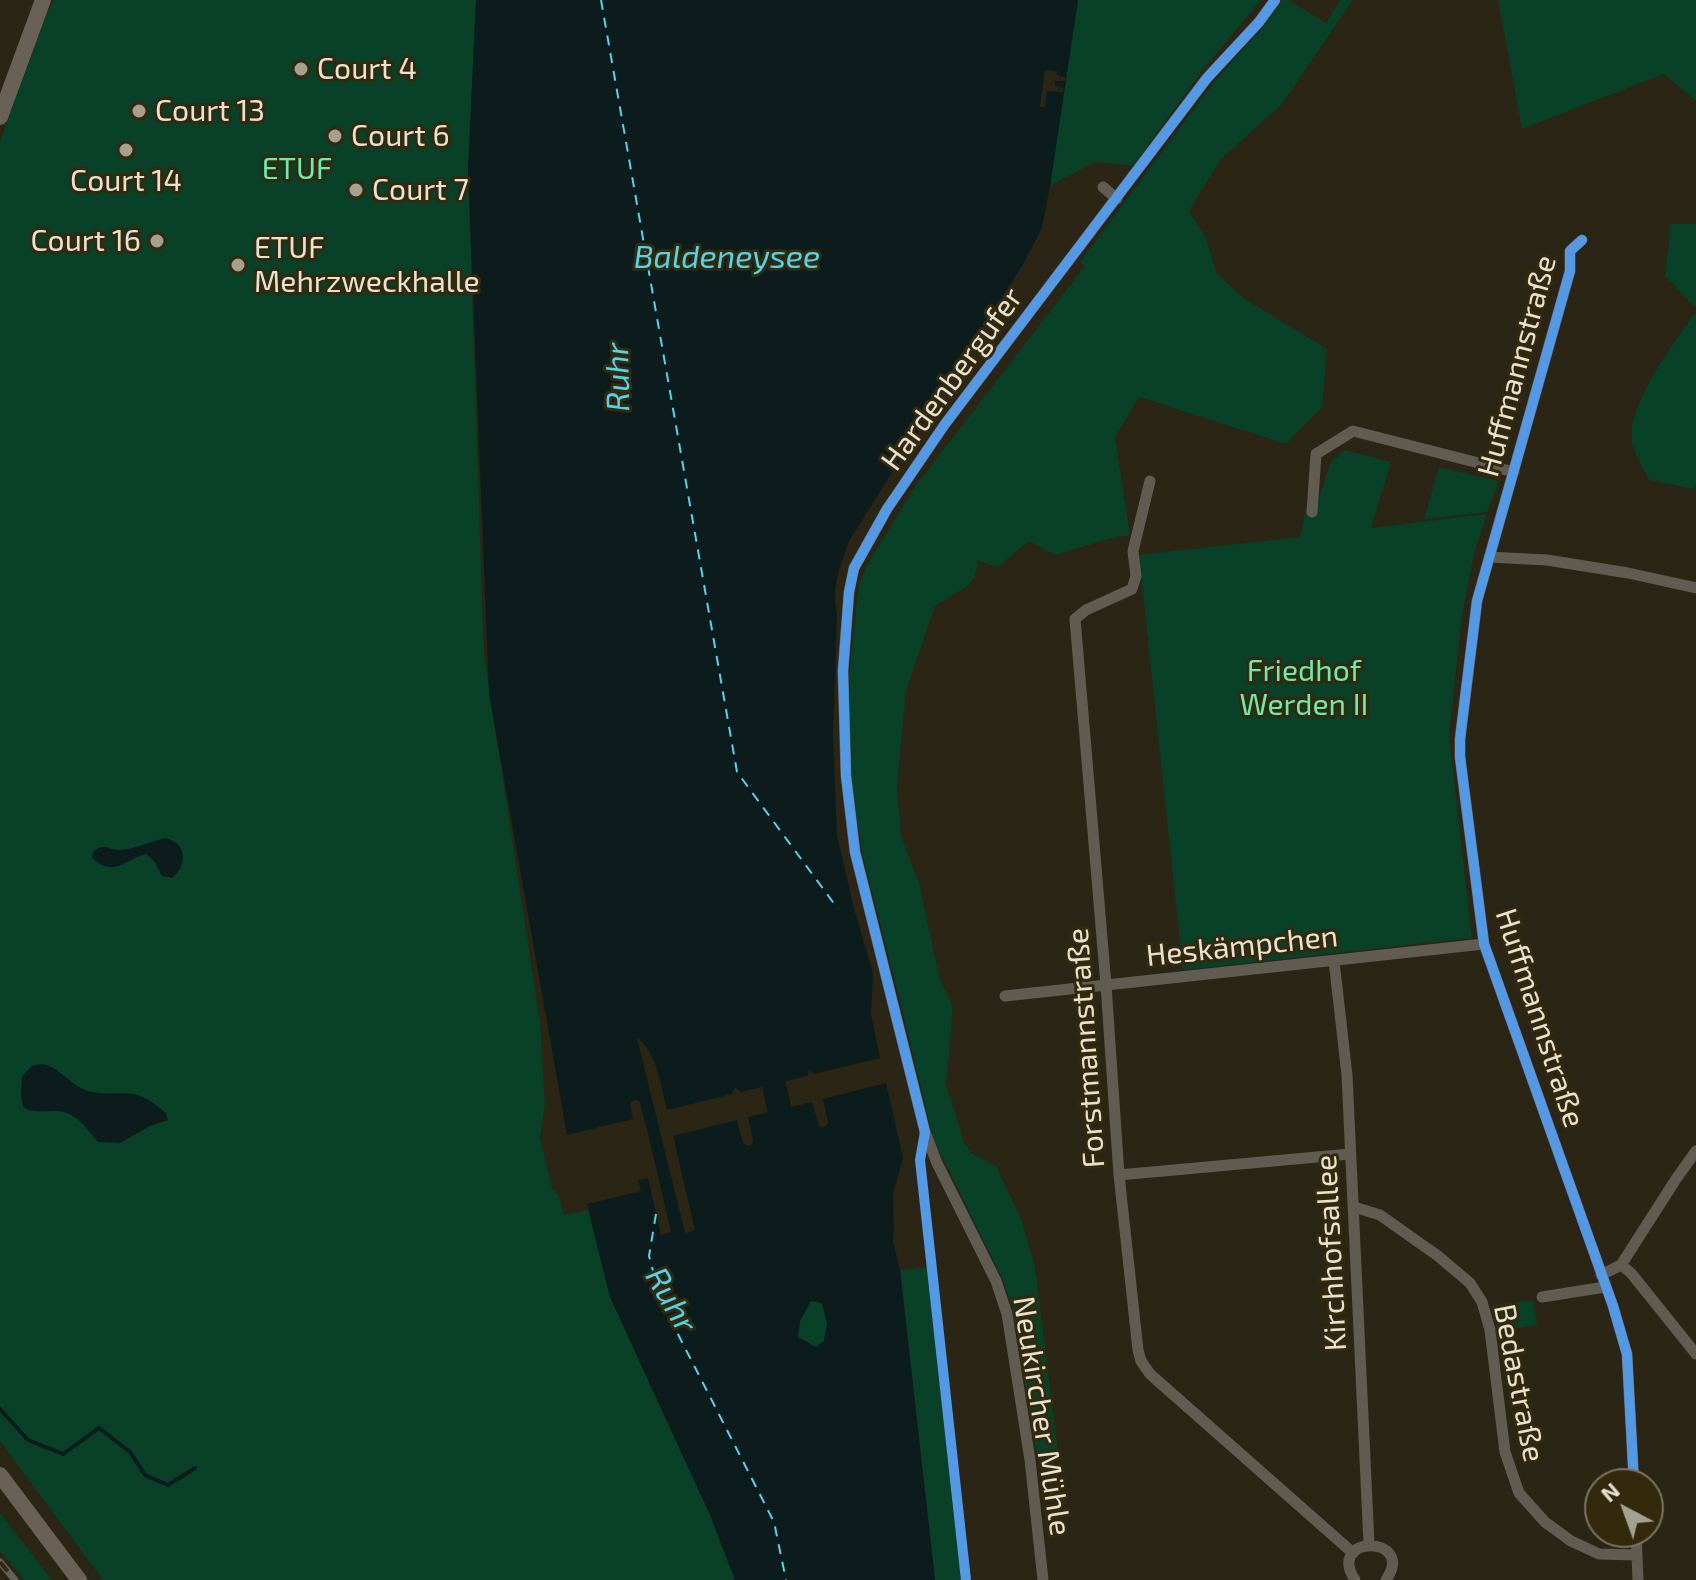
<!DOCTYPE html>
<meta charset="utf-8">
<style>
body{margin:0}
#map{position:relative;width:1696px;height:1580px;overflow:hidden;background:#2b2515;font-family:"Exo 2",sans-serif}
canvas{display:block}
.north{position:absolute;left:1584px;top:1468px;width:80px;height:80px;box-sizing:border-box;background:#332a0d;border:2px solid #7b745c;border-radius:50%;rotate:319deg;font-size:22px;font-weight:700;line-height:32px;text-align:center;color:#e8e2d2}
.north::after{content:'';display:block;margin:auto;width:28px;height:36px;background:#a6a090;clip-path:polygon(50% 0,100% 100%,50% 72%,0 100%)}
</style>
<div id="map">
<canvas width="1696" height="1580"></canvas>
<div class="north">N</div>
</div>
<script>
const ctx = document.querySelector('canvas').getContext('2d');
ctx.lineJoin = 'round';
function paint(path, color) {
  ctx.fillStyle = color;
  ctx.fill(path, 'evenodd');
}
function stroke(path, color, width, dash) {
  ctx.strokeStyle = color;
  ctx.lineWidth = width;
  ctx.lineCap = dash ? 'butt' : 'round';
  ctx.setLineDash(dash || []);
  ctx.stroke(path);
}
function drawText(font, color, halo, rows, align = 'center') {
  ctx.font = font + ' "Exo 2",sans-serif';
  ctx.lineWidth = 6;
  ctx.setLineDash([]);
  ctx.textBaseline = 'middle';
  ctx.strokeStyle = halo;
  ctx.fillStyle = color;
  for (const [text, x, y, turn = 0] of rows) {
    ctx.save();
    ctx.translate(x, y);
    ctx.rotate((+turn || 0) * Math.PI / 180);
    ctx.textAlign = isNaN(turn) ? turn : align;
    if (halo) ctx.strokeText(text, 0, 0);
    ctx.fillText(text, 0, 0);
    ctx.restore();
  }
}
paint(new Path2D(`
 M54,0H476L468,170L484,656L540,1022L545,1104L540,1138L552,1188L558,1195L564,1215L588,1210L610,1297L710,1515L735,1580H103L0,1441V141L47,13Z
 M1078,0H1261L1202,71L1133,166L1094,162L1050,186Z
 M1282,0H1289L1326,23L1340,0H1353L1282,104L1221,159L1189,211L1206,238L1217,274L1245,299L1327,349L1322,407L1286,444L1139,397L1115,437L1130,535L1109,539L1055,555L1029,541L998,567L978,561L975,577L968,586L935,606L906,691L897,787L901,836L919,883L939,976L953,1008L946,1084L964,1142L971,1153L996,1166L1021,1219L1035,1266L1058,1452H1036L1013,1311L1003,1280L933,1138L901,1004L862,853L850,772L849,675L859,584L869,562L914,488L1085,266L1080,262L1214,82L1263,27Z
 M1498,0H1696V101L1664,74L1522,129Z
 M1671,224H1696V308L1665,276Z
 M1696,312V483L1695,489L1649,480C1644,469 1636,457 1633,446C1622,410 1676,340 1696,312Z
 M1345,450L1391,462L1371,528L1487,514L1475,549L1462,616L1449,736L1472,938L1183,970L1139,555L1300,537L1306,508L1315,509L1331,462Z
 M1439,467L1499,481L1487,512L1424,519Z
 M928,1267L962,1580H935L900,1270Z
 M1533,1300L1537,1325L1498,1331L1492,1305Z
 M811,1301L822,1303L827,1324L824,1341L816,1347L798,1337L800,1321Z
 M0,1513L52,1580H24L0,1551Z`), '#084028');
paint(new Path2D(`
 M476,0H1078L1050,186L1042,228L1022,266L849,541C840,566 831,588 837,615L833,737L837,835L853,905L873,973L871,1014L880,1058L814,1074L809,1069L807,1076L741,1092L735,1087L732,1094L667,1110C661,1087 657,1052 637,1038L685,1233L695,1230L673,1136L737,1120L743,1143L748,1146L752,1144L753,1140L748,1117L812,1102L819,1126L823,1128L828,1123L823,1099L886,1083L903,1158L893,1194L894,1226L893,1242L900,1270L935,1580H735L710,1515L610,1297L587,1204L641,1191L638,1180L648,1178L661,1235L671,1232L647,1129L639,1101L634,1100L630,1104L633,1119L567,1135L489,694L468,170ZM811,1301L822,1303L827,1324L824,1341L816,1347L798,1337L800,1321Z
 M165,838C187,842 188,866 172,878L162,876L154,861L146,854C123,860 115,878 92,858L93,852C105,842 106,849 118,850C128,851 154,841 165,838Z
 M39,1064C57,1064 67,1082 83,1089C100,1097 116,1091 133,1094C146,1096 156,1105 166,1113L168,1120L150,1126L120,1143L98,1142C89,1132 82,1120 69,1114C54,1107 36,1116 23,1107L21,1094L22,1076L32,1066Z`), '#0c1c1d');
paint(new Path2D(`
 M1045,70L1057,71V75L1066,77L1065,81H1055V86L1064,88L1063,92L1047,91L1045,108L1040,107Z`), '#2b2515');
stroke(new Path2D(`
 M0,1409L28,1440L63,1454L99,1428L130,1452L145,1475L168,1485L195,1468`), '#0c1c1d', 4);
stroke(new Path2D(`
 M767,1052L786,1141`), '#0c1c1d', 24);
stroke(new Path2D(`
 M601,0L737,772L838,909
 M656,1214L649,1256L661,1301L774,1522L786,1580`), '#4dd6ed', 2, [10, 8]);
stroke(new Path2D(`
 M1103,187L1117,199
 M1582,240L1570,251V271L1477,601L1460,739V757L1484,944L1613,1306L1627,1354L1634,1484
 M1150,481L1133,551L1136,576L1132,589L1086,610L1075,619L1106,985L1119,1175L1138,1350L1141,1361L1150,1374L1353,1553
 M1312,512L1316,454L1353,431L1514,472
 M1489,557L1547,560L1628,573L1696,588
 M1334,961L1347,1075L1369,1544
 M1005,996L1484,944
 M1119,1175L1350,1154
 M1354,1207L1380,1215L1438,1256L1470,1283L1482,1302L1490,1330L1505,1452L1519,1493L1545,1522L1571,1541L1599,1554L1637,1555
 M1621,1265L1631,1273L1696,1354
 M1601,1275L1621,1265L1676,1179L1696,1151
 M1542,1297L1605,1287
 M1636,1532L1638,1580
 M1043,1580L1030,1460L1007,1314L996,1281L937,1163L925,1132L855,852L846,776L843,671L849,592L854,568L887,509L945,424L1207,78L1259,22L1275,0
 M1355,1580C1325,1534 1417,1535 1386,1580`), '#615c51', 11);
stroke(new Path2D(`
 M0,117L43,0
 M0,1475L79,1580`), '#696156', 16);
const rail = new Path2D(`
 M0,1562L15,1580`);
stroke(rail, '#646055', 7);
stroke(rail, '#332a0d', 4, [12]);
stroke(new Path2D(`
 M1582,240L1570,251V271L1477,601L1460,739V757L1484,944L1613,1306L1627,1354L1634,1484
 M966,1580L920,1160L925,1132L855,852L846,776L843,671L849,592L854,568L887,509L945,424L1207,78L1259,22L1275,0`), '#5399e6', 10);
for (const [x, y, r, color] of [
 [301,69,8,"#a6a090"],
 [139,111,8,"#a6a090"],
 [335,136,8,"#a6a090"],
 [126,150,8,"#a6a090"],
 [356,190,8,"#a6a090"],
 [157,241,8,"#a6a090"],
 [238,265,8,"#a6a090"]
]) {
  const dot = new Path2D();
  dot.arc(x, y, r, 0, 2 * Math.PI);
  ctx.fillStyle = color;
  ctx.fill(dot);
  stroke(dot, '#332a0d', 3);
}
drawText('30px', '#e8e2d2', '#332a0d', [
 ["Court 4",317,69],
 ["Court 13",155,111],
 ["Court 6",351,136],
 ["Court 14",126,181,"center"],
 ["Court 7",372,190],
 ["Court 16",141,241,"right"],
 ["ETUF",254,248],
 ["Mehrzweckhalle",254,282]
], 'left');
drawText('30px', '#65eeb0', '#332a0d', [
 ["ETUF",297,169],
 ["Friedhof",1304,671],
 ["Werden II",1304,705]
]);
drawText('30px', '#e8e2d2', '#332a0d', [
 ["Huffmannstraße",1517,366,-75],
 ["Hardenbergufer",952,379,-54],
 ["Heskämpchen",1242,946,-6],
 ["Huffmannstraße",1540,1018,72],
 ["Forstmannstraße",1086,1048,-94],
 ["Kirchhofsallee",1331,1253,-93],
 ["Bedastraße",1519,1383,79],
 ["Neukircher Mühle",1042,1416,81]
]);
drawText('italic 32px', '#4dd6ed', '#332a0d', [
 ["Baldeneysee",727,257],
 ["Ruhr",618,377,-91],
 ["Ruhr",671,1300,60]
]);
</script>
